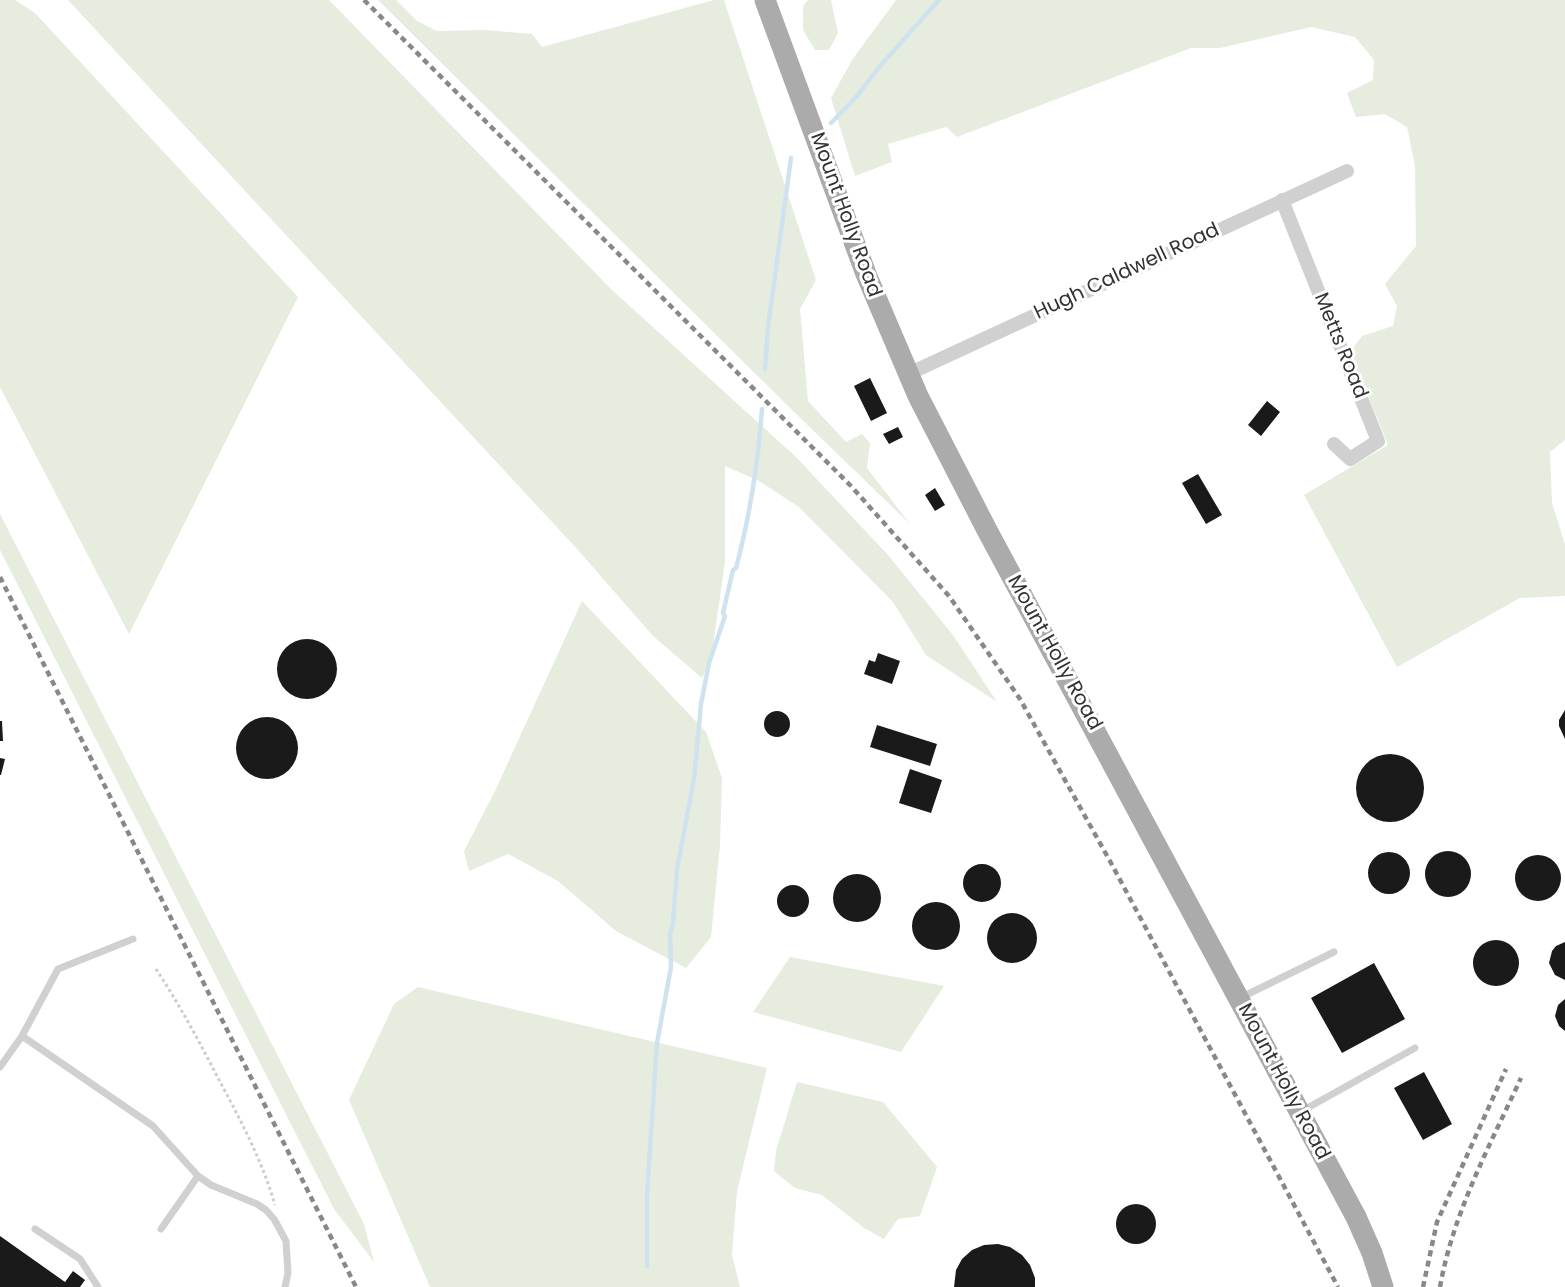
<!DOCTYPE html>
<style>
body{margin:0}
canvas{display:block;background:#fff}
</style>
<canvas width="1565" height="1287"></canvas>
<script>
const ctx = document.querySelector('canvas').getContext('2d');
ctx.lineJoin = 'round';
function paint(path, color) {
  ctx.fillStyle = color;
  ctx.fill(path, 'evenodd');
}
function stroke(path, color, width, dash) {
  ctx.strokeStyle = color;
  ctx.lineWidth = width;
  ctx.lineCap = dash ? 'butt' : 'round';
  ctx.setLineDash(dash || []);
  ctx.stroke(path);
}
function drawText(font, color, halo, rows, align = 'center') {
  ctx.font = font + ' Poppins,sans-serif';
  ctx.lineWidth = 6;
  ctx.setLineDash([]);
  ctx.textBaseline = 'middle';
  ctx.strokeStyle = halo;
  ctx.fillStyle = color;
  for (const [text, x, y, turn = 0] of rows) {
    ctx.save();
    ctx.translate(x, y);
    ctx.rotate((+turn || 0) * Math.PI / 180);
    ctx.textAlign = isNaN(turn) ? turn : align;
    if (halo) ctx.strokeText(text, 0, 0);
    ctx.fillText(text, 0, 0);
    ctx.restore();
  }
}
paint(new Path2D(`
 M0,0H15L35,13L298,297L129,634L0,387Z
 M68,0H329L611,289L796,457L888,555L953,635L997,702L926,655L893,602L799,507L759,481L725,466V562L711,659L702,678L653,636L578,550Z
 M378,0H396L417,21L437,31L485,30L532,34L542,47L714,0H724L816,280L800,309L808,401L846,442L862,434L870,443L867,468L910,524L792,410Z
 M808,0H831L838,33L829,50H815L803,30V6Z
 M896,0H1565V440L1550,452L1552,503L1565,544V596L1520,598L1397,667L1304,495L1388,445L1350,352L1362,336L1393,326L1397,306L1385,284L1416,246L1415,166L1407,127L1385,114L1356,117L1347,93L1373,80L1374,60L1355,37L1311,27L1220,48H1191L957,137L946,127L888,144L892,162L855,176L831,98L852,60Z
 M0,514L364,1224L374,1262L334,1209L0,550Z
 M582,601L706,732L722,778L720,845L711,937L686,968L616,931L558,881L508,854L469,871L464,851L495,791Z
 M790,957L944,986L901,1052L753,1012Z
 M418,987L767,1068L737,1191L732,1255L740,1287H430L349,1100L394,1004Z
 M797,1082L883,1102L937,1167L920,1216L898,1219L884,1239L864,1228L822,1195L795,1188L774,1171L776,1151Z`), '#e6ecde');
stroke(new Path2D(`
 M831,123L857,96L880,66L939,0
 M765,369L768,327L791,158
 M647,1266V1195L657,1043L671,967L670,935L673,923L677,870L694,778L701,704L709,663L725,616L723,613L733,570L736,568C750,516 758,463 762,409`), '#cee3ee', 4.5);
paint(new Path2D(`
 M870,378L887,413L871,421L854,386Z
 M1267,401L1280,412L1261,436L1248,425Z
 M898,427L903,437L889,444L883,434Z
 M1198,474L1222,515L1206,524L1182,483Z
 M935,488L945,505L935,511L925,495Z
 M277 669a30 30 0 1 1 60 0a30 30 0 1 1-60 0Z
 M878,653L900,661L892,684L864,674L869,660L875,662Z
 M1565,710V739L1559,726V720Z
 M764 724a13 13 0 1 1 26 0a13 13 0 1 1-26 0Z
 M236 748a31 31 0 1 1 62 0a31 31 0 1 1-62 0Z
 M0,721H2L3,741H0Z
 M877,725L937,744L930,766L870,747Z
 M1356 788a34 34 0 1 1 68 0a34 34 0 1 1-68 0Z
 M0,758L5,759L1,775H0Z
 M910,769L942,780L931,813L899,803Z
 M1425 874a23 23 0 1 1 46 0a23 23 0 1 1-46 0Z
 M1368 873a21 21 0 1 1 42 0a21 21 0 1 1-42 0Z
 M1515 878a23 23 0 1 1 46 0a23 23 0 1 1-46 0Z
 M963 883a19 19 0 1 1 38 0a19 19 0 1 1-38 0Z
 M833 898a24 24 0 1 1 48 0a24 24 0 1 1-48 0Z
 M777 901a16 16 0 1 1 32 0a16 16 0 1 1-32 0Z
 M912 926a24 24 0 1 1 48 0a24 24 0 1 1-48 0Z
 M987 938a25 25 0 1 1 50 0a25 25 0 1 1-50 0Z
 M1473 963a23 23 0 1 1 46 0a23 23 0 1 1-46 0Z
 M1565,942V980L1555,975L1549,963L1552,951L1556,946Z
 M1374,963L1405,1019L1342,1053L1311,998Z
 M1565,999V1031L1559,1026L1555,1016L1558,1005Z
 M1424,1072L1452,1124L1423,1140L1394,1088Z
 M1116 1224a20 20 0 1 1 40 0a20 20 0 1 1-40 0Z
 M0,1236L65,1282L73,1271L85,1280L80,1287H0Z
 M998,1244L1010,1247L1022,1255L1030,1265L1035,1278V1287H954L956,1270L962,1259L972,1250L984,1245Z`), '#1a1a1a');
stroke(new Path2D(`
 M156,969C179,1004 199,1041 218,1078C240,1119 262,1160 275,1205`), '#cdcdcd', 3, [3, 3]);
stroke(new Path2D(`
 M1240,998L1334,952
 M22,1036L153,1126L198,1176L211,1185L257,1204L266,1210L274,1219L286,1241L288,1273L285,1287
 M0,1067L22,1036L58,969L133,939
 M1302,1111L1415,1048
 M35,1229L80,1259L98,1287
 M161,1229L198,1176`), '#d0d0d0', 7);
stroke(new Path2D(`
 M1282,200L1378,441L1350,459L1334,444
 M908,374L1347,171`), '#d0d0d0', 14);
stroke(new Path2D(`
 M765,0L866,274L918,396L988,532L1356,1217L1372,1253L1383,1287`), '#ababab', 21);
stroke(new Path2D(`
 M364,0L851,486L949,596L1020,699L1111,863L1338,1287
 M0,577L356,1287
 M1423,1287L1437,1222L1506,1069
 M1440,1287C1453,1213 1490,1145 1521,1078`), '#888', 4.5, [6, 4.5]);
drawText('20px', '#333', '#fff', [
 ["Mount Holly Road",845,215,70],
 ["Hugh Caldwell Road",1127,272,-25],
 ["Metts Road",1340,346,68],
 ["Mount Holly Road",1054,653,61],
 ["Mount Holly Road",1283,1082,62]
]);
</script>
